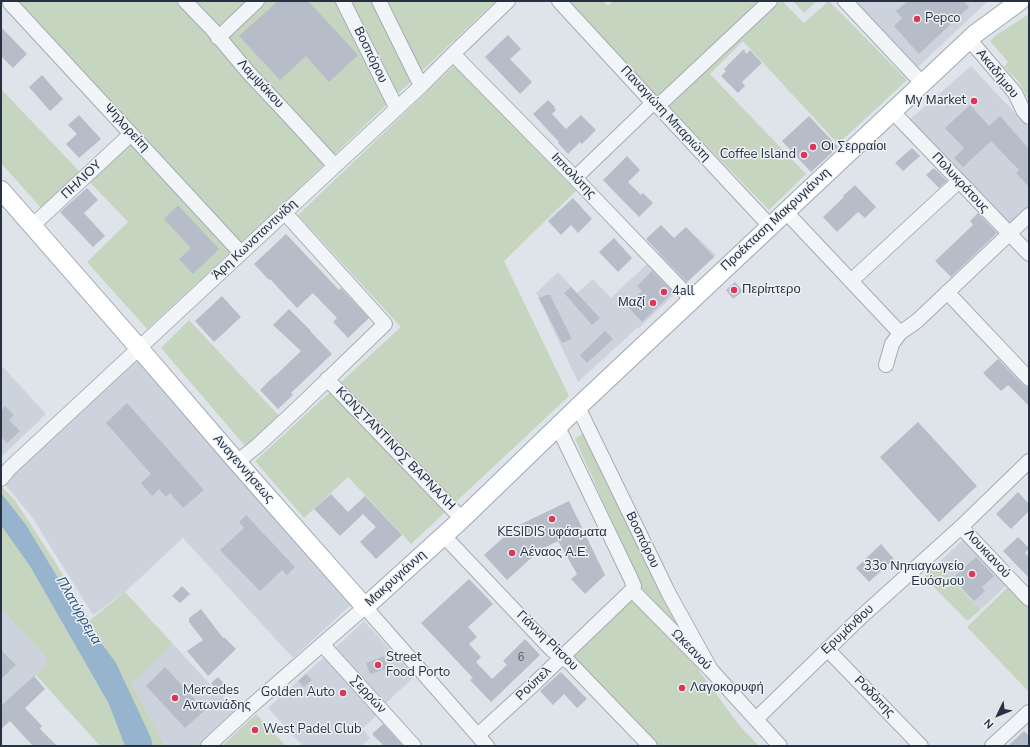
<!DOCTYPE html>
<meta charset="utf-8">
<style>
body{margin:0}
#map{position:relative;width:1030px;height:747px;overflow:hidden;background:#dfe4ea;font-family:"Nunito Sans",sans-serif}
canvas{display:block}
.frame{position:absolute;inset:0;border:2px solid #263243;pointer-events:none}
.north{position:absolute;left:978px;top:695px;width:40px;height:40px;-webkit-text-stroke:3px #eff3f7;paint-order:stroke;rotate:227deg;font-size:11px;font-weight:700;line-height:16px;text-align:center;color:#263243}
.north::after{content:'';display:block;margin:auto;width:14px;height:18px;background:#263243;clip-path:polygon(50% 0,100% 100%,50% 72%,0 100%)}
</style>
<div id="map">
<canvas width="1030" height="747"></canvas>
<div class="frame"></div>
<div class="north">N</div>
</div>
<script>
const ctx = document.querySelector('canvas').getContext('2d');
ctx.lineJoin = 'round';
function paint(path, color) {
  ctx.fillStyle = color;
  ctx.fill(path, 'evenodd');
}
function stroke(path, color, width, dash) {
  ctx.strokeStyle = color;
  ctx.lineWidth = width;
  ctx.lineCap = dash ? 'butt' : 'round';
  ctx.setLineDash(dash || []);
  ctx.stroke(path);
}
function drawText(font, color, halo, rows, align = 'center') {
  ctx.font = font + ' "Nunito Sans",sans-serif';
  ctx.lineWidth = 3;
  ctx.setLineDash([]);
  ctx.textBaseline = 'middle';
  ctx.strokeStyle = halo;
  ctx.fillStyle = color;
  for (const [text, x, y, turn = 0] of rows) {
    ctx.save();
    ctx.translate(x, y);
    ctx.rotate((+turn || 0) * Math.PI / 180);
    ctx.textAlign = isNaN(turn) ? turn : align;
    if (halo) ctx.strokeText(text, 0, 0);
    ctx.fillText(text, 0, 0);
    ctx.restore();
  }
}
paint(new Path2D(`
 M855,1H988L918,67Z
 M971,66L1029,128V207L1010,225L908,121Z
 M686,227L716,255L639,328L638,327L578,382L536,293L558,272L577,293L593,279L611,298Z
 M139,359L353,603L293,658L183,538L125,592L93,615L32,517L4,483L75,416Z
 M1,365L46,414L1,457Z
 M964,539L1007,585L980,610L937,564Z
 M1,609L47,658L48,664L1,708Z
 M364,621L415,676L384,705L333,650Z
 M173,644L235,711L198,746H165L132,684Z
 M325,656L378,714L362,729L370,738L361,746H303L268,708Z`), '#cdd3dc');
paint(new Path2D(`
 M21,1H496L468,27L272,214L147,329L87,262L128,222L88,180L138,132L19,4Z
 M566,1H603L608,6L613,1H782L804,23L829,1L907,80L838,144L743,41L710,74L806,174L769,210L660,98L658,100Z
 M793,1H817L804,13Z
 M1029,14V101L1018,81L1004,67L1008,62L990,41L996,35Z
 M455,65L576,191L504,261L569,396L411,544L348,477L304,518L255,461L401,327L298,215Z
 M1,89L80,172L41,208L1,163Z
 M189,320L280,417L246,447L161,348Z
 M586,431L700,672L739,725L759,746H657L572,656L643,590L575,439Z
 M1,486L14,499L57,565L77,601L90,620L125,592L173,644L132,684L165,746H100L36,675L47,664V658L1,609Z
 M937,564L980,610L967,621L924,577Z
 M1009,586L1029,606V692L967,627Z
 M256,714L286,746H222Z`), '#c6d5bf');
paint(new Path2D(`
 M1,493L26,525L79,613L116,663L151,738L153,746H125L109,704L30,566L1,525Z`), '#96b4ce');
paint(new Path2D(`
 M278,1H308L358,55L329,82L306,56L280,80L239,36Z
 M908,1H964L969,7L919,54L894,26L902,18L896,11Z
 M1,27L27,54L13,68L1,56Z
 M508,35L521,49L510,59L532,82L520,94L485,57Z
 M744,49L746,54L750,50L762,63L742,82L745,86L738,93L721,76L726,71L724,69Z
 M42,75L63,99L50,111L29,87Z
 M548,100L555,107L554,108L556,110L552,114L566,129L581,115L596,130L582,144L580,142L568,154L558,143L559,142L533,114Z
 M970,105L989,126L1000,116L1029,149V187L1016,173L1019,170L991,141L963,167L954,158L964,148L945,128Z
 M79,115L101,139L79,158L66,144L77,134L68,125Z
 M809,116L838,147L811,172L782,141Z
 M912,148L920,156L903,171L895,163Z
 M627,156L640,170L628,182L641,195L643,193L653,203L639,217L603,180Z
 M934,168L947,181L939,188L926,175Z
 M855,185L876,207L865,218L858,212L837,232L823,217L844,197L843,196Z
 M87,188L98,200L84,213L105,236L93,247L60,212Z
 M573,198L592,219L578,233L571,225L561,235L548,221Z
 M178,205L219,249L193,274L179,259L191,248L164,219Z
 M978,213L997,233L951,277L935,261L973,225L970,221Z
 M661,225L674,238L686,227L714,257L687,282L646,239Z
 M286,234L339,290L341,288L369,318L348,338L333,322L337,318L313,293L297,308L270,279L269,280L254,264Z
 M614,238L632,258L618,272L599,252Z
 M652,271L673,292L642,322L628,307L637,298L635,297L642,291L637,286Z
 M735,282L743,291L733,299L726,290Z
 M571,287L600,318L592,325L564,293Z
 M546,295H550L572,339L562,343L539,298Z
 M222,296L241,317L214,342L195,321Z
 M289,309L311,331V332L332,354L291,393L293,395L278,409L260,390L275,375V376L301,351L273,325Z
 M605,331L613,339L587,363L580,355Z
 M998,359L1023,385L1026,387H1029V406L1008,385L1001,391L983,373Z
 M127,403L204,490L183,508L170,493L166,497L159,489L152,496L141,483L151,474L106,423Z
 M5,406L14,415L9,420L20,431L7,443L1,437V411Z
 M918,422L977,486L939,522L880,457Z
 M1018,492L1029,504V511L1011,529L996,514Z
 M331,494L348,512L365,496L402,535L376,559L360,542L376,527L363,514L340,536L314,509Z
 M569,501L605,575L585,594L571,579L577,574L558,541L540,550L507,580L484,555L515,527Z
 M246,515L295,567L287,575L282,570L260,591L220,550L244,528L239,522Z
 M1018,537L1029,548L1025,553L1029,557V578L1003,551Z
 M881,544L894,559L869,582L856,568Z
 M976,557L994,576L982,587L985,591L974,601L953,578Z
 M469,579L493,604L468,627L477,637L469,644L481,657L476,662L492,679L507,665L503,661L525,639L540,655L491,702L470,680L473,678L421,623Z
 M182,586L190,594L180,603L172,596Z
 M201,609L223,638L224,637L236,649L208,676L187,651L203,640L189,622V618Z
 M1,650L16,665L1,679Z
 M384,656L388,668L370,674L366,663Z
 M165,667L205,710L185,728L146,686Z
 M561,672L587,699L577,708L564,694L553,705L540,691Z
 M306,674L312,680L304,687L298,681Z
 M34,676L45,689L25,708L42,726L40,729L57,746H33L10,721L1,729V706Z
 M218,677L231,691L223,697L211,683Z
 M383,724L403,746H384L372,734Z
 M1024,731L1029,736V746H1008Z`), '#b6bdc8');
const minor = new Path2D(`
 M185,1L212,29L248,72L292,119L335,166
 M343,1L397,109
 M379,1L421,86
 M559,1L653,103L658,106L770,226
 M845,1L922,83
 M10,3L241,253
 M218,38L257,1
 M969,39L1015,93L1023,110L1029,117
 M453,54L575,178L692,300
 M658,106L770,1
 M892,111L1029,254
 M575,178L653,103
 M786,212L900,333
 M32,226L131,134
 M851,281L959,181
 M947,292L1029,379
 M886,365L892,344L900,333L917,321L1029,215
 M327,379L462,519
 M578,407L669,594L711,670
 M237,462L257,446L298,408L385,324L285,213
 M1,479L10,468L421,86L457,50L508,1
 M961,527L1029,599
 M444,536L552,650L569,662L650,746
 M632,590L711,670L780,746
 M322,644L414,746
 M827,649L921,746
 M756,719L861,617L961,527L1029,461
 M478,735L534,684L633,589L634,586L631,579L558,427
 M208,746L249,708L365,607L487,746
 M992,746L1029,712`);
const major = new Path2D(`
 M1,190L139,348L237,462L365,607L462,519L578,407L975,34L1020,1`);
stroke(minor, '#a4abb5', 16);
stroke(major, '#9da9b7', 20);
stroke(minor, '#f2f5f8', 14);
stroke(major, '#fff', 18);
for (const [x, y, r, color] of [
 [917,19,4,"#de3656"],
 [974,101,4,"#de3656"],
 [813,147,4,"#de3656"],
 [804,155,4,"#de3656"],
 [734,290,4,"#de3656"],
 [664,292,4,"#de3656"],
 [653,303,4,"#de3656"],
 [552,519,4,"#de3656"],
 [512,553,4,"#de3656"],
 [972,574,4,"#de3656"],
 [378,665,4,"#de3656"],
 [682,688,4,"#de3656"],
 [343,693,4,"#de3656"],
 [175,698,4,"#de3656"],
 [255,730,4,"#de3656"]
]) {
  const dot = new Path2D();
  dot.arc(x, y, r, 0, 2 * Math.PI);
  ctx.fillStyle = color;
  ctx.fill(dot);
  stroke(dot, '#eff3f7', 1.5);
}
drawText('11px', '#4a5564', null, [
 ["6",521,658]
]);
drawText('13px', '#263243', '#eff3f7', [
 ["Pepco",925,19],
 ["Μy Μarket",966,101,"right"],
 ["Οι Σερραίοι",821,147],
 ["Coffee Island",796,155,"right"],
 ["Περίπτερο",742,290],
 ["4all",672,292],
 ["Μαζί",645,303,"right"],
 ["KESIDIS υφάσματα",552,533,"center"],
 ["Αέναος Α.Ε.",520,553],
 ["33ο Νηπιαγωγείο",964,567,"right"],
 ["Ευόσμου",964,582,"right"],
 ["Street",386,658],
 ["Food Porto",386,673],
 ["Λαγοκορυφή",690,688],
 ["Mercedes",183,691],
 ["Αντωνιάδης",183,706],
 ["Golden Auto",335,693,"right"],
 ["West Padel Club",263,730]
], 'left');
drawText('13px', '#263243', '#eff3f7', [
 ["Βοσπόρου",370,55,64],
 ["Ακαδήμου",997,74,51],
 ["Λαμψάκου",260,84,47],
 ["Παναγιώτη Μπαριώτη",665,114,47],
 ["Ψηλορείτη",126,128,47],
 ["Ιππολύτης",573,176,46],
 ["ΠΗΛΙΟΥ",82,180,-43],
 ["Πολυκράτους",960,183,47],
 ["Προέκταση Μακρυγιάννη",776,220,-43],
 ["Άρη Κωνσταντινίδη",255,240,-43],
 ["ΚΩΝΣΤΑΝΤΙΝΟΣ ΒΑΡΝΑΛΗ",395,449,46],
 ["Αναγεννήσεως",243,469,49],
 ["Βοσπόρου",642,540,64],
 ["Λουκιανού",987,554,47],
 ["Μακρυγιάννη",396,579,-42],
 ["Ερυμάνθου",848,630,-43],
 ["Γιάννη Ρίτσου",547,641,44],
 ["Ωκεανού",691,650,46],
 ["Ρούπελ",534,684,-43],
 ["Σερρών",368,695,48],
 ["Ροδόπης",874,697,46]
]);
drawText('italic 14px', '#2b537c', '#eff3f7', [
 ["Πλατύρρεμα",78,611,60]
]);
</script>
